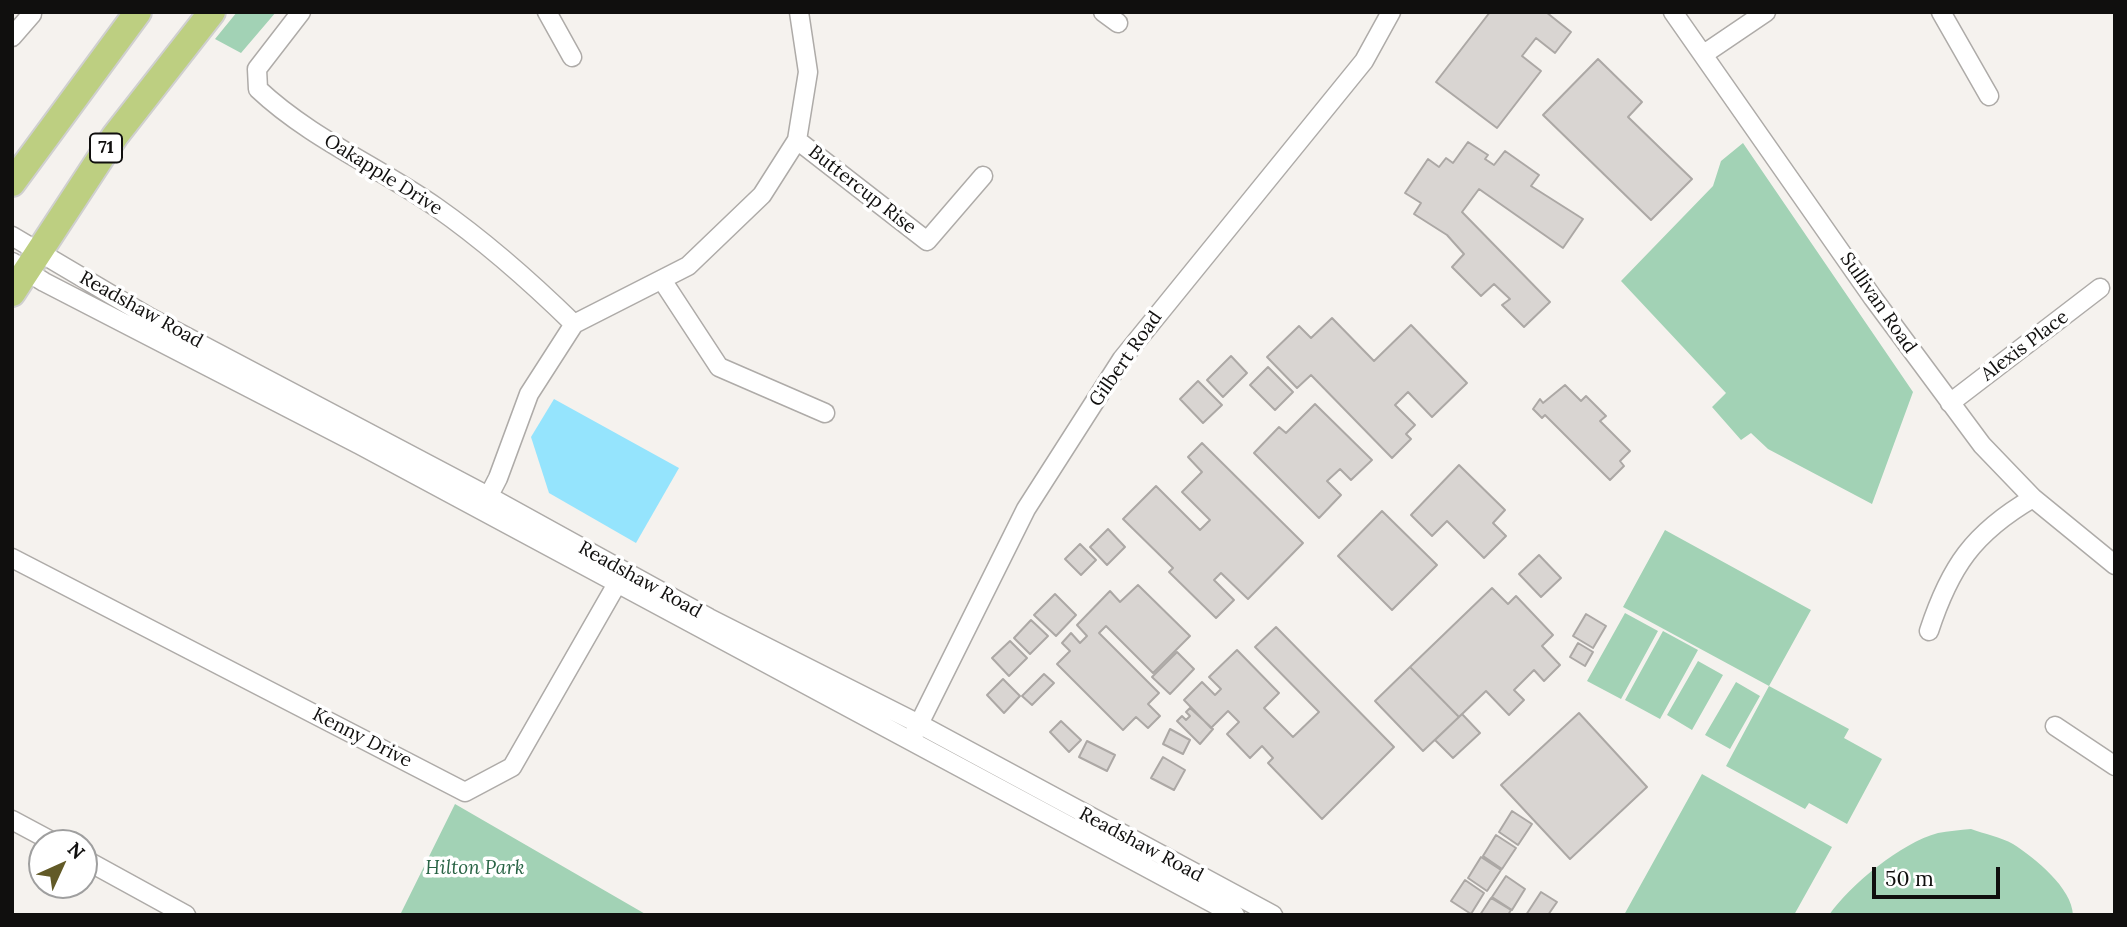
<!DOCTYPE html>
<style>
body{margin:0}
#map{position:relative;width:2127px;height:927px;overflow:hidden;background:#f5f2ee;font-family:Lora,serif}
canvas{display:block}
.frame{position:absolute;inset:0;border:14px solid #100f0e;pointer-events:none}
.north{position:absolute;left:28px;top:829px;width:70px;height:70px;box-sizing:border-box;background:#fff;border:2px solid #9f9f9f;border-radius:50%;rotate:45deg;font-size:19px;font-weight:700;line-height:28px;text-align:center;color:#100f0e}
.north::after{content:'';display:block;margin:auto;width:24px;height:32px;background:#625a27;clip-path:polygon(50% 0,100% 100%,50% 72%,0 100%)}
.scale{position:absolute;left:1872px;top:867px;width:128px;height:32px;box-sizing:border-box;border:4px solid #100f0e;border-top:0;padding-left:9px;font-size:21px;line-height:24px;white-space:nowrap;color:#100f0e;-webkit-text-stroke:5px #fff;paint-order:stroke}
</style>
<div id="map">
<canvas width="2127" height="927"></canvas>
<div class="frame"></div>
<div class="north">N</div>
<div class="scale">50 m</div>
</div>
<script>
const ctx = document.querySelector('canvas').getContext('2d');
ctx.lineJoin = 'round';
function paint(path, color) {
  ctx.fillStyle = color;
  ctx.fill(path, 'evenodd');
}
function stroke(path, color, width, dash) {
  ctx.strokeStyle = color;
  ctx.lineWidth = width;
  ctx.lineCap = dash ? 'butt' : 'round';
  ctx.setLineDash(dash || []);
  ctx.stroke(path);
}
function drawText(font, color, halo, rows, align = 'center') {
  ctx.font = font + ' Lora,serif';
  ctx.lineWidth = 7;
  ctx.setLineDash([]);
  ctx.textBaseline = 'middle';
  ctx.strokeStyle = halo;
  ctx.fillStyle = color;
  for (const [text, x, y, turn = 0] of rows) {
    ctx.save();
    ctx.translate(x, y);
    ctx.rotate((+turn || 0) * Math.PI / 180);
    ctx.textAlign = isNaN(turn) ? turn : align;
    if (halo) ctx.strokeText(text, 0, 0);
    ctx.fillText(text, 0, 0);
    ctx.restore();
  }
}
paint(new Path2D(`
 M237,12H276L241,53L215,39Z
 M1743,143L1913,392L1872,504L1768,449L1751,433L1741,440L1712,407L1726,393L1621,281L1713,186L1721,161Z
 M1665,530L1811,610L1769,686L1849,729L1844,738L1882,759L1847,824L1809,803L1805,809L1726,766L1769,686L1623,607Z
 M1625,613L1658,631L1621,699L1587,681Z
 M1663,631L1698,650L1660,719L1625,700Z
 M1698,661L1723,675L1692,730L1667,715Z
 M1736,682L1760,696L1730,749L1705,735Z
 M1702,774L1832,847L1794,915H1624Z
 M455,804L647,915H400Z
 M1971,829C1984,834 2001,837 2013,844C2035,858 2072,888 2073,915H1829C1851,884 1901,843 1938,833C1948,831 1960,830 1971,829Z`), '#a2d2b5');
paint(new Path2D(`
 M554,399L679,468L636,543L549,493L531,437Z`), '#95e4fd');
const building = new Path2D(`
 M1490,12H1546L1571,32L1555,53L1536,38L1522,56L1541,71L1497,128L1436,82Z
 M1598,59L1642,102L1628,117L1692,179L1651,220L1543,115Z
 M1468,142L1488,155L1485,159L1494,165L1505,151L1539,175L1531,186L1583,219L1563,248L1479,189L1462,212L1550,302L1524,327L1502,305L1510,299L1494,284L1481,296L1452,267L1464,254L1447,235L1414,214L1421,203L1405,193L1428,159L1439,167L1446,158L1453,163Z
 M1332,318L1374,361L1411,325L1467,383L1432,417L1408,392L1395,405L1415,425L1406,434L1411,439L1392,458L1311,375L1297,388L1267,357L1299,326L1311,338Z
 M1231,356L1247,373L1223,397L1207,380Z
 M1268,367L1293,392L1275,410L1250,385Z
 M1198,381L1222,405L1203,423L1180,399Z
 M1565,385L1581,401L1586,396L1606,416L1600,421L1630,451L1620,461L1624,466L1610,480L1545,415L1542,418L1533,409L1540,399L1543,403Z
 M1315,404L1372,460L1351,480L1340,469L1327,481L1341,495L1319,518L1254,453L1279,427L1286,433Z
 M1202,443L1303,543L1248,599L1221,573L1214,580L1234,600L1216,618L1169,572L1173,568L1123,519L1156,486L1200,530L1210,520L1182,492L1202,472L1188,457Z
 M1459,465L1505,510L1493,523L1506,536L1484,558L1447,521L1432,536L1411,515Z
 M1382,511L1437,565L1392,610L1338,556Z
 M1108,529L1125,547L1107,565L1090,547Z
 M1080,544L1096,560L1081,575L1065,559Z
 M1539,555L1561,578L1541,597L1519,574Z
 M1138,585L1190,636L1153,673L1106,626L1099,633L1159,693L1148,704L1160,716L1148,728L1136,717L1123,730L1057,664L1070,651L1062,643L1071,633L1080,643L1087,636L1077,625L1110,591L1120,602Z
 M1492,588L1508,604L1516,596L1553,635L1542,646L1560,665L1544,681L1534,670L1514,690L1524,700L1509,715L1486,691L1459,717L1410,667Z
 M1055,594L1076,615L1056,636L1034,615Z
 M1586,614L1606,626L1593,648L1573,636Z
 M1031,620L1048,636L1030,654L1014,638Z
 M1276,627L1394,747L1322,819L1268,763L1273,758L1262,746L1250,758L1227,734L1239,722L1228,711L1211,728L1184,700L1202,682L1215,695L1221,689L1209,677L1237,650L1279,693L1264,708L1293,737L1319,712L1255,647Z
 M1010,641L1027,658L1009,676L992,658Z
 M1578,643L1593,652L1585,666L1570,657Z
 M1177,652L1194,669L1170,694L1152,677Z
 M1410,667L1459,717L1423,751L1375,701Z
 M1044,674L1054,683L1032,705L1022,696Z
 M1003,679L1020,696L1004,713L987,695Z
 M1190,708L1213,729L1200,744L1177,721L1182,716L1186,720L1190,716L1186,712Z
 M1579,713L1647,787L1570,859L1501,785Z
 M1462,714L1480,733L1453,758L1435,740Z
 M1061,721L1081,740L1069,752L1050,732Z
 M1170,729L1190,740L1183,754L1163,744Z
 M1087,741L1115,755L1107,771L1079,757Z
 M1163,757L1185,770L1174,790L1151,778Z
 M1512,811L1532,824L1518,845L1499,832Z
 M1496,835L1516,848L1502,869L1483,856Z
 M1481,857L1501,870L1487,891L1468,878Z
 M1506,876L1525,889L1512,910L1492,897Z
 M1465,880L1484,893L1471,914L1451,901Z
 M1541,892L1557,902L1548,915H1526Z
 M1491,898L1511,910L1508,915H1480Z`);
paint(building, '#d9d5d2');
stroke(building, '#aca8a5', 2);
const minor = new Path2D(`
 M301,12L257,69L258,89C310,138 377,166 436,207C486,242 530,281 574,324
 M547,12L572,57
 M1103,12L1118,23
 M1673,12L1873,298L1982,445L2033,498L2115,565
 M1941,12L1989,96
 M12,37L32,14
 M1704,54L1766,12
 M797,140L927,241L983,176
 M12,236L149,317L488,496L709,618L919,724L1273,915
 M12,262L44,282L360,445L1235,915
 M662,280L719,367L825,413
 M1950,403L2100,288
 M483,507L498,478L529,394L574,324L688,266L762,195L797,140L808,72L799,12
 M12,558L465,792L512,767L622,575
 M1929,631C1950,567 1973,533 2033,498
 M2055,726L2115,766
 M914,734L1026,509L1122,359L1364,61L1391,12
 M12,820L55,843
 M84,859L186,915`);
const highway = new Path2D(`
 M12,183L138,12
 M12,293L115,136L212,12`);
stroke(minor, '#aeaba8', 21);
stroke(highway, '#cfcfcf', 30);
stroke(minor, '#fff', 18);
stroke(highway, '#bdcf81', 26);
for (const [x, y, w] of [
 [106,148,32]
]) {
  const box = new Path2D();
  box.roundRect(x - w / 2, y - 14.5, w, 29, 5);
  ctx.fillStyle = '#fff';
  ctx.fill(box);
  stroke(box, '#100f0e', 2);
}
drawText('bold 18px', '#100f0e', null, [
 ["71",106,148]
]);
drawText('19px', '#100f0e', '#fff', [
 ["Oakapple Drive",383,175,32],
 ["Buttercup Rise",862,190,38],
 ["Sullivan Road",1878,303,55],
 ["Readshaw Road",141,310,29],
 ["Alexis Place",2025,346,-37],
 ["Gilbert Road",1126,359,-55],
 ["Readshaw Road",640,580,29],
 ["Kenny Drive",362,738,27],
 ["Readshaw Road",1141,845,28]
]);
drawText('italic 19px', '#286344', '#fff', [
 ["Hilton Park",475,869]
]);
</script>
